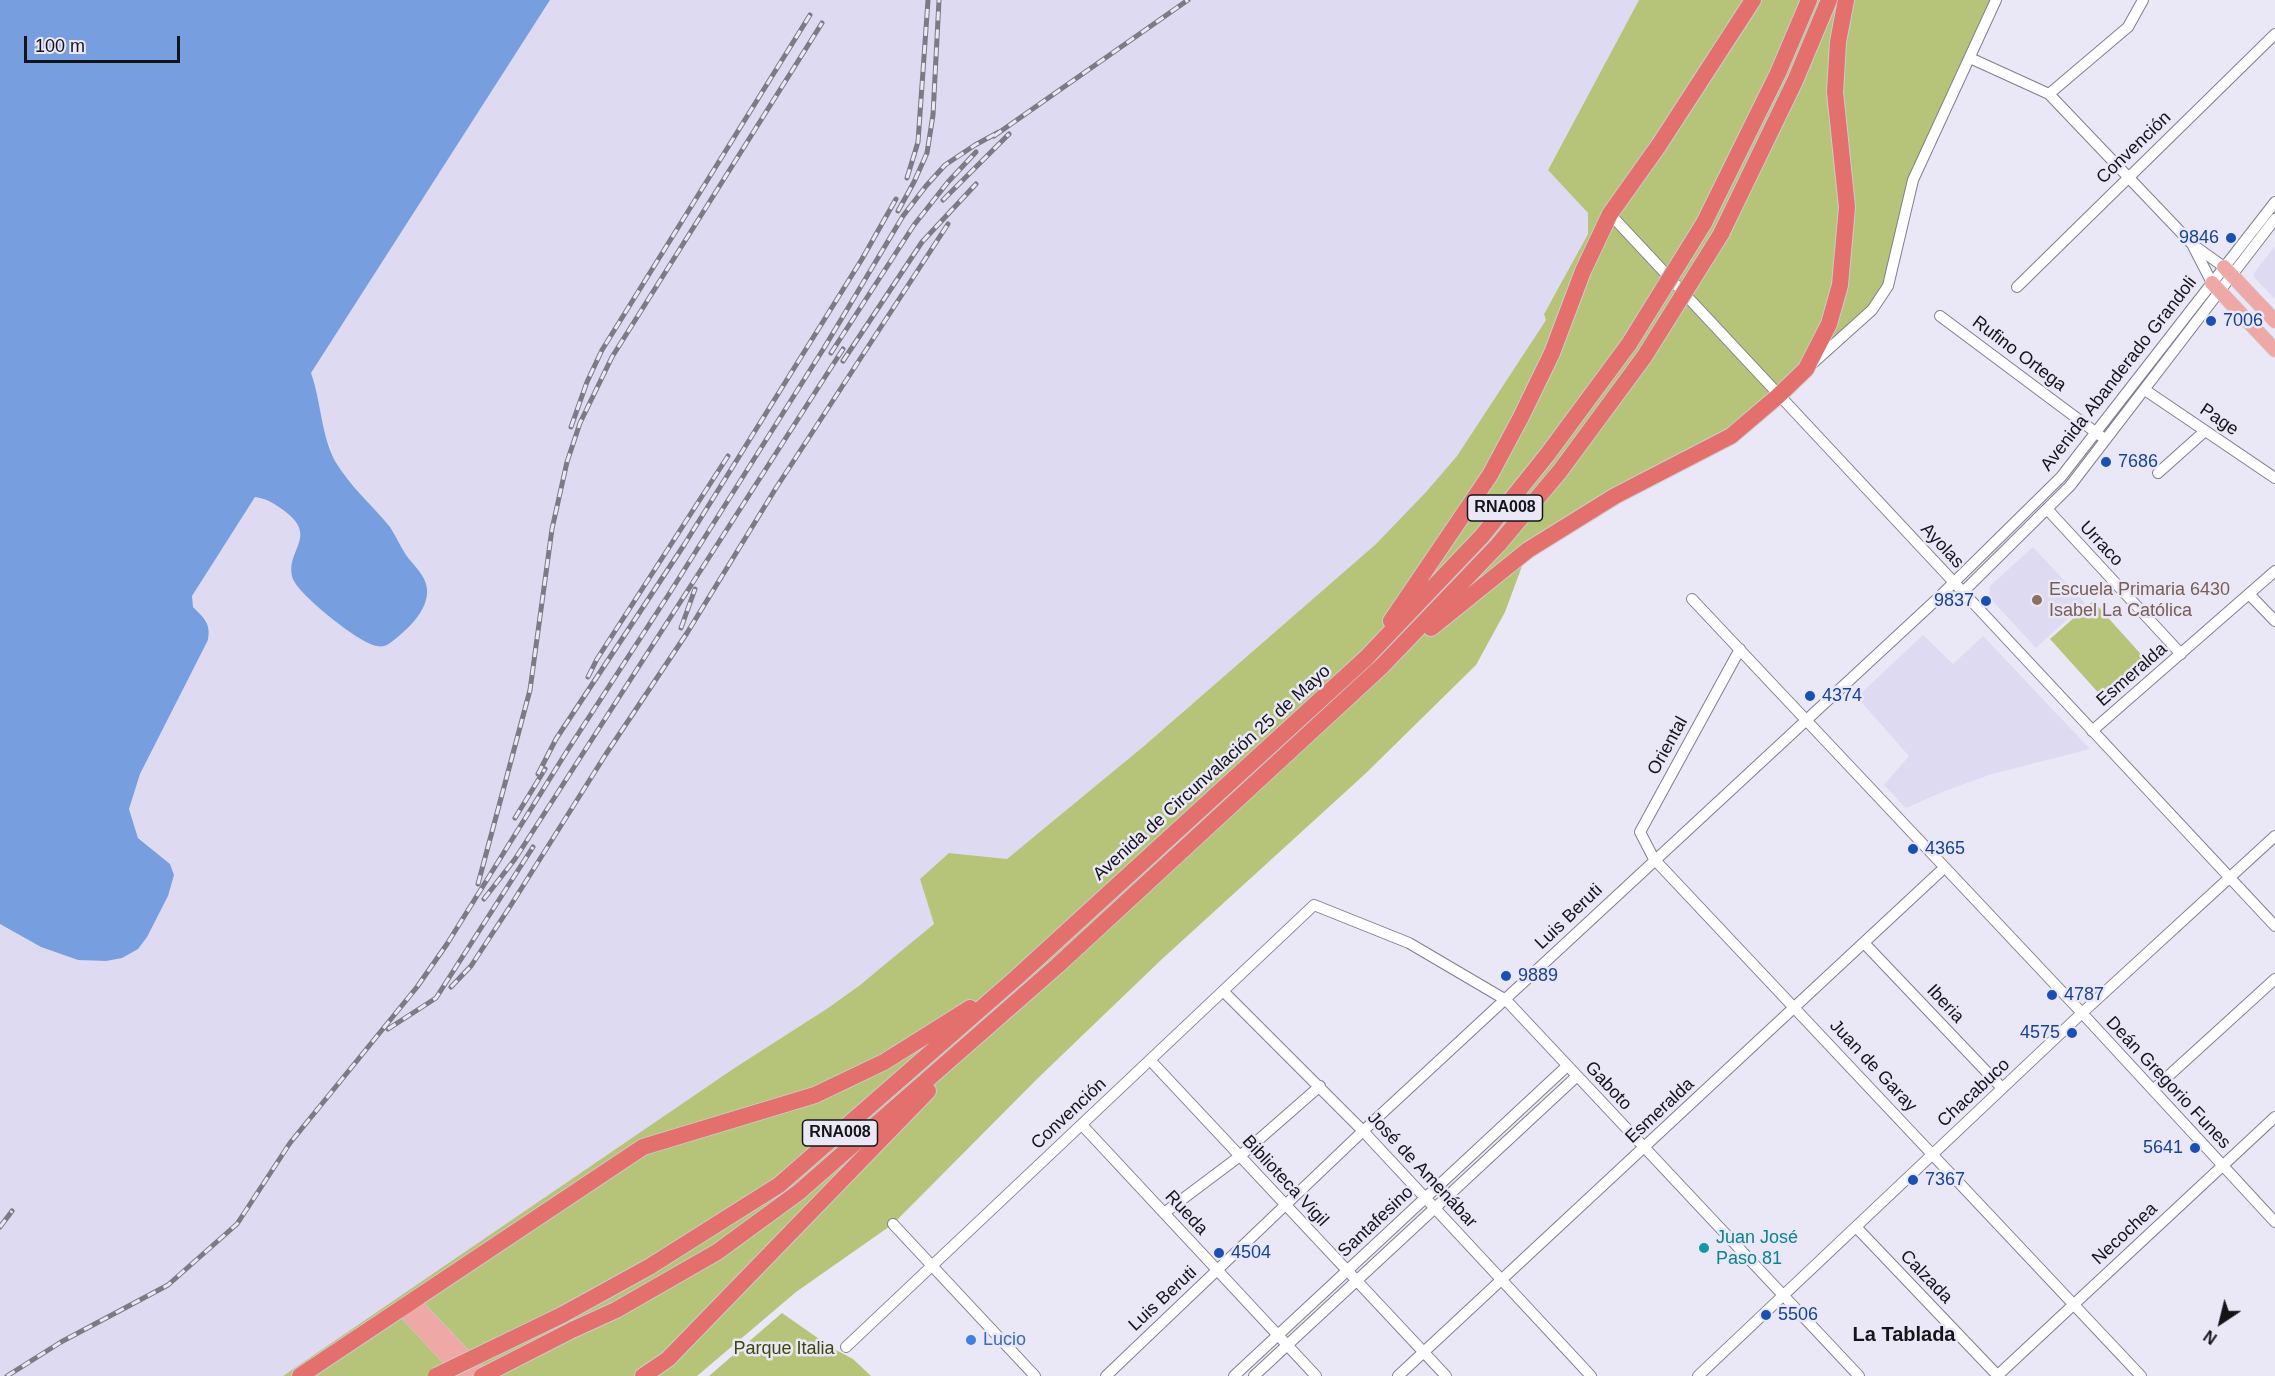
<!DOCTYPE html>
<meta charset="utf-8">
<style>
body{margin:0}
#map{position:relative;width:2275px;height:1376px;overflow:hidden;background:#eae7f7;font-family:Helvetica,sans-serif}
canvas{display:block}
.north{position:absolute;left:2191px;top:1292px;width:60px;height:60px;-webkit-text-stroke:4px #eae7f7;paint-order:stroke;rotate:215deg;font-size:16px;font-weight:700;line-height:24px;text-align:center;color:#151419}
.north::after{content:'';display:block;margin:auto;width:21px;height:27px;background:#151419;clip-path:polygon(50% 0,100% 100%,50% 72%,0 100%)}
.scale{position:absolute;left:24px;top:36px;width:156px;height:27px;box-sizing:border-box;border:3px solid #151419;border-top:0;padding-left:8px;font-size:18px;line-height:21px;white-space:nowrap;color:#151419;-webkit-text-stroke:4px #eae7f7;paint-order:stroke}
</style>
<div id="map">
<canvas width="2275" height="1376"></canvas>
<div class="north">N</div>
<div class="scale">100 m</div>
</div>
<script>
const ctx = document.querySelector('canvas').getContext('2d');
ctx.lineJoin = 'round';
function paint(path, color) {
  ctx.fillStyle = color;
  ctx.fill(path, 'evenodd');
}
function stroke(path, color, width, dash) {
  ctx.strokeStyle = color;
  ctx.lineWidth = width;
  ctx.lineCap = dash ? 'butt' : 'round';
  ctx.setLineDash(dash || []);
  ctx.stroke(path);
}
function drawText(font, color, halo, rows, align = 'center') {
  ctx.font = font + ' Helvetica,sans-serif';
  ctx.lineWidth = 5;
  ctx.setLineDash([]);
  ctx.textBaseline = 'middle';
  ctx.strokeStyle = halo;
  ctx.fillStyle = color;
  for (const [text, x, y, turn = 0] of rows) {
    ctx.save();
    ctx.translate(x, y);
    ctx.rotate((+turn || 0) * Math.PI / 180);
    ctx.textAlign = isNaN(turn) ? turn : align;
    if (halo) ctx.strokeText(text, 0, 0);
    ctx.fillText(text, 0, 0);
    ctx.restore();
  }
}
paint(new Path2D(`
 M550,0H1639L1548,169L1588,213V234L1544,313L1546,320L1457,456L1426,492L1376,544L1144,746L1007,859L949,853L920,879L934,924L892,960L828,1008L733,1069L283,1376H0V924L41,947L78,960L106,961L170,864L138,837L129,809L140,774L208,640L207,621L193,607L192,596L255,497L276,504L296,520L301,529V539L294,554L302,591L342,627L394,639L416,618L426,601L427,588L422,574L405,554L392,530L342,472L334,459L324,430L311,373Z
 M2275,246V299L2254,277V273Z
 M2033,547L2085,603L2036,648L1989,597L1990,586Z
 M1923,635L1953,664L1983,636L2090,749L1992,774L1942,792L1906,808L1884,785L1909,756L1857,697Z`), '#dedaf1');
paint(new Path2D(`
 M1639,0H1996L1913,180L1894,263L1872,310L1731,436L1528,550L1505,612L1476,665L1365,774L1161,960L1037,1079L893,1224L796,1292L697,1376H283L733,1069L828,1008L860,985L934,924L920,879L949,853L1007,859L1144,746L1376,544L1426,492L1457,456L1546,320L1544,314L1588,234V213L1548,170Z
 M2093,601L2147,661L2104,699L2050,639Z
 M782,1313L832,1348L853,1359L871,1376H709Z`), '#b5c478');
paint(new Path2D(`
 M0,0H550L311,373C321,401 321,434 335,461C349,485 372,505 390,527C396,536 400,546 406,555C413,565 426,575 427,589C429,611 406,631 390,643C386,646 382,647 377,646C360,644 299,595 293,579C284,551 318,538 287,513C277,505 268,499 255,497L192,596L193,607C204,618 211,623 208,640L140,774L129,809L138,838L170,864L174,875L168,896L147,937L138,949L122,958L106,961L78,960L41,947L0,924Z`), '#779fe0');
const minor = new Path2D(`
 M1970,58L2049,94L2192,244L2224,267
 M2049,94L2128,27L2143,0
 M1610,214L2275,926
 M2193,246L2212,283
 M2017,287L2275,34
 M1940,316L2102,437
 M1813,363L1872,310L1888,286L1913,180L1996,0
 M2145,390L2275,478
 M2158,473L2205,431
 M2047,509L2181,654
 M1963,592L2070,486L2275,219
 M2249,594L2275,621
 M1692,599L2082,1013L2275,1222
 M1740,649L1640,832L1654,859L2141,1376
 M2092,731L2275,571
 M1864,943L2002,1088
 M1223,991L1363,1131L1591,1376
 M1150,1060L1446,1376
 M2153,1090L2275,979
 M1082,1125L1316,1376
 M1164,1213L1240,1156L1320,1086
 M893,1224L1035,1376
 M1856,1227L1998,1376
 M846,1347L1314,905L1409,943L1506,1000L1859,1376
 M1106,1376L1363,1131L1936,600L2061,477L2275,202
 M1234,1376L1566,1067
 M1254,1376L1576,1077
 M1398,1376L1944,868
 M1698,1376L2082,1013L2275,836
 M1997,1376L2275,1117`);
const major = new Path2D(`
 M2224,267L2275,321
 M2212,283L2275,350
 M412,1301L483,1376
 M401,1307L465,1376`);
const highway = new Path2D(`
 M1704,223L1778,73L1809,0
 M1721,234L1795,81L1829,0
 M1391,621L1490,475L1521,417L1552,353L1583,271L1610,214L1659,145L1753,0
 M1431,628L1528,550L1615,496L1731,436L1778,396L1806,369L1829,324L1840,285L1847,207L1835,92L1838,42L1846,0
 M562,1315L649,1267L779,1185L1016,978L1366,658L1482,536L1547,455L1629,344
 M572,1330L616,1310L717,1252L799,1192L1057,966L1382,666L1498,545L1560,471L1644,357
 M300,1376L643,1147L815,1095L884,1062L970,1008
 M643,1376L668,1359L928,1091`);
stroke(minor, '#817e8d', 12);
stroke(major, '#cccbcc', 15);
stroke(highway, '#cccbcc', 18);
stroke(minor, '#fff', 10);
stroke(major, '#eea9a7', 14);
stroke(highway, '#e3706c', 16);
const rail = new Path2D(`
 M994,136L1188,0
 M907,178L918,142L928,0
 M943,200L1009,134
 M898,211L914,182L927,153L933,115L939,0
 M831,353L914,225L948,182L976,152
 M843,361L922,242L976,184
 M571,427L587,382L602,350L810,15
 M681,628L695,589
 M588,677L597,659L728,456
 M538,774L556,739L684,545L862,259L896,199
 M515,818L545,769
 M478,884L530,690L552,529L567,462L580,423L612,357L822,23
 M484,899L515,859L843,349
 M451,987L471,966L511,905L606,754L687,633L776,488L948,224
 M388,1029L436,998L533,847
 M0,1227L12,1211
 M7,1376L61,1342L168,1285L237,1224L290,1143L417,987L447,944L567,751L669,594L824,348L903,216L926,186L945,165L975,145L999,132`);
stroke(rail, '#7c7a85', 5);
stroke(rail, '#eae7f7', 3, [9]);
const highwayBridge = new Path2D(`
 M1629,344L1704,223
 M1644,357L1721,234
 M436,1376L562,1315
 M482,1376L572,1330`);
stroke(highwayBridge, '#cccbcc', 18, []);
stroke(highwayBridge, '#e3706c', 16);
for (const [x, y, r, color] of [
 [2231,238,6,"#1a4fb4"],
 [2211,321,6,"#1a4fb4"],
 [2106,462,6,"#1a4fb4"],
 [2037,600,6,"#8d6e63"],
 [1986,601,6,"#1a4fb4"],
 [1810,696,6,"#1a4fb4"],
 [1913,849,6,"#1a4fb4"],
 [1506,976,6,"#1a4fb4"],
 [2052,995,6,"#1a4fb4"],
 [2072,1033,6,"#1a4fb4"],
 [2195,1148,6,"#1a4fb4"],
 [1913,1180,6,"#1a4fb4"],
 [1704,1248,6,"#0f9aa8"],
 [1219,1253,6,"#1a4fb4"],
 [1766,1315,6,"#1a4fb4"],
 [971,1340,6,"#3f7fe0"]
]) {
  const dot = new Path2D();
  dot.arc(x, y, r, 0, 2 * Math.PI);
  ctx.fillStyle = color;
  ctx.fill(dot);
  stroke(dot, '#eae7f7', 2);
}
for (const [x, y, w] of [
 [1505,508,75],
 [840,1133,75]
]) {
  const box = new Path2D();
  box.roundRect(x - w / 2, y - 13, w, 26, 4.5);
  ctx.fillStyle = '#eae7f7';
  ctx.fill(box);
  stroke(box, '#151419', 1.5);
}
drawText('bold 16px', '#151419', null, [
 ["RNA008",1505,508],
 ["RNA008",840,1133]
]);
drawText('18px', '#151419', '#eae7f7', [
 ["Convención",2134,148,-44],
 ["Rufino Ortega",2019,354,37],
 ["Avenida Abanderado Grandoli",2119,374,-52],
 ["Page",2219,420,34],
 ["Urraco",2101,544,47],
 ["Ayolas",1942,546,47],
 ["Esmeralda",2132,675,-41],
 ["Oriental",1668,746,-61],
 ["Avenida de Circunvalación 25 de Mayo",1212,773,-42],
 ["Luis Beruti",1569,917,-44],
 ["Iberia",1945,1004,47],
 ["Juan de Garay",1873,1066,47],
 ["Deán Gregorio Funes",2168,1083,47],
 ["Gaboto",1608,1086,47],
 ["Chacabuco",1974,1093,-43],
 ["Esmeralda",1660,1111,-43],
 ["Convención",1069,1114,-43],
 ["José de Amenábar",1422,1170,47],
 ["Biblioteca Vigil",1285,1181,47],
 ["Rueda",1186,1213,47],
 ["Santafesino",1376,1222,-43],
 ["Necochea",2125,1234,-43],
 ["Calzada",1926,1277,46],
 ["Luis Beruti",1163,1299,-43]
]);
drawText('18px', '#164399', '#eae7f7', [
 ["9846",2219,238,"right"],
 ["7006",2223,321],
 ["7686",2118,462],
 ["9837",1974,601,"right"],
 ["4374",1822,696],
 ["4365",1925,849],
 ["9889",1518,976],
 ["4787",2064,995],
 ["4575",2060,1033,"right"],
 ["5641",2183,1148,"right"],
 ["7367",1925,1180],
 ["4504",1231,1253],
 ["5506",1778,1315]
], 'left');
drawText('18px', '#785e54', '#eae7f7', [
 ["Escuela Primaria 6430",2049,590],
 ["Isabel La Católica",2049,611]
], 'left');
drawText('18px', '#0d838f', '#eae7f7', [
 ["Juan José",1716,1238],
 ["Paso 81",1716,1259]
], 'left');
drawText('18px', '#366cbe', '#eae7f7', [
 ["Lucio",983,1340]
], 'left');
drawText('18px', '#3e4709', '#eae7f7', [
 ["Parque Italia",784,1349]
]);
drawText('bold 20px', '#151419', '#eae7f7', [
 ["La Tablada",1904,1335]
]);
</script>
